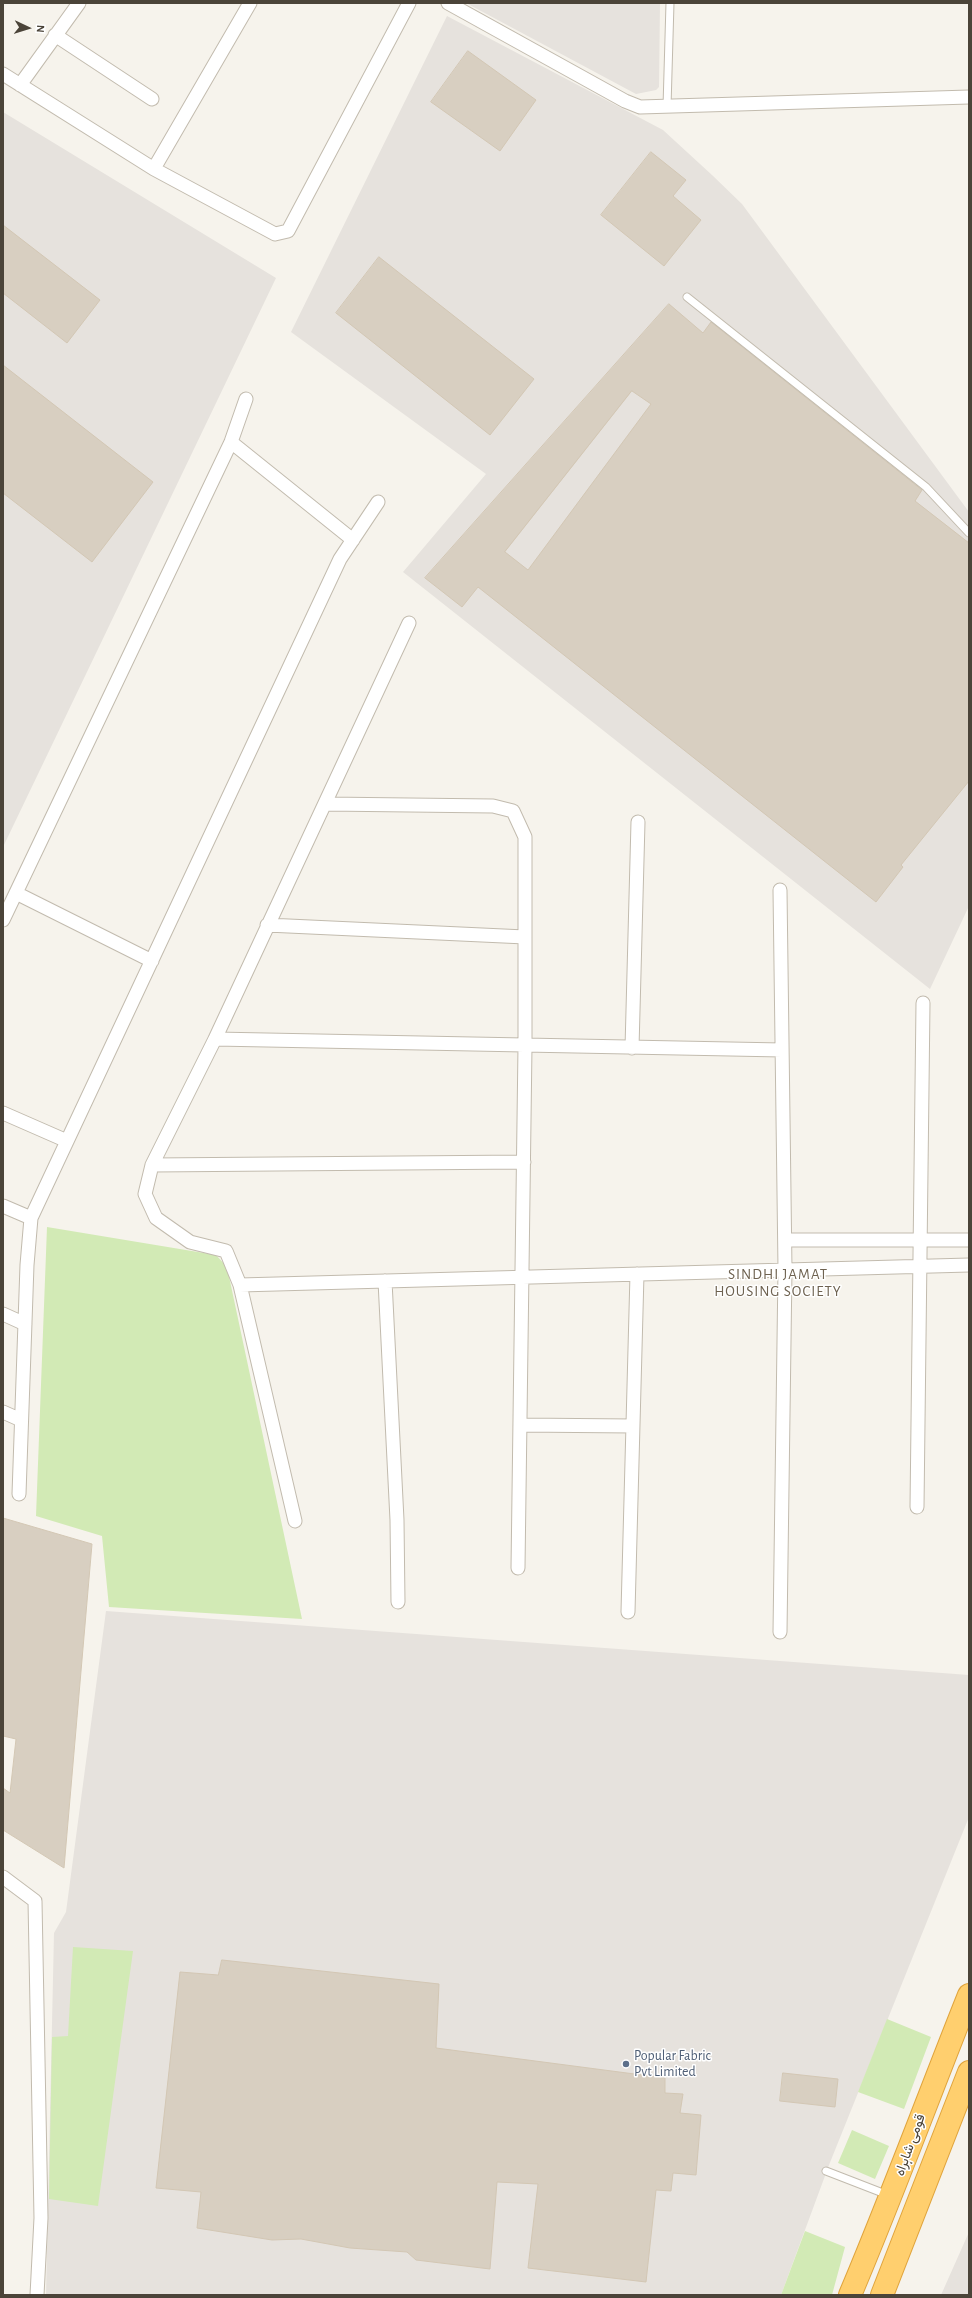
<!DOCTYPE html>
<meta charset="utf-8">
<style>
body{margin:0}
#map{position:relative;width:972px;height:2298px;overflow:hidden;background:#f6f3ec;font-family:"Alegreya Sans",sans-serif}
canvas{display:block}
.frame{position:absolute;inset:0;border:4px solid #4b4439;pointer-events:none}
.north{position:absolute;left:8px;top:8px;width:40px;height:40px;-webkit-text-stroke:3px #fff;paint-order:stroke;rotate:94deg;font-size:11px;font-weight:700;line-height:16px;text-align:center;color:#4b4439}
.north::after{content:'';display:block;margin:auto;width:14px;height:18px;background:#4b4439;clip-path:polygon(50% 0,100% 100%,50% 72%,0 100%)}
</style>
<div id="map">
<canvas width="972" height="2298"></canvas>
<div class="frame"></div>
<div class="north">N</div>
</div>
<script>
const ctx = document.querySelector('canvas').getContext('2d');
ctx.lineJoin = 'round';
function paint(path, color) {
  ctx.fillStyle = color;
  ctx.fill(path, 'evenodd');
}
function stroke(path, color, width, dash) {
  ctx.strokeStyle = color;
  ctx.lineWidth = width;
  ctx.lineCap = dash ? 'butt' : 'round';
  ctx.setLineDash(dash || []);
  ctx.stroke(path);
}
function drawText(font, color, halo, rows, align = 'center') {
  ctx.font = font + ' "Alegreya Sans",Vazirmatn,sans-serif';
  ctx.lineWidth = 3;
  ctx.setLineDash([]);
  ctx.textBaseline = 'middle';
  ctx.strokeStyle = halo;
  ctx.fillStyle = color;
  for (const [text, x, y, turn = 0] of rows) {
    ctx.save();
    ctx.translate(x, y);
    ctx.rotate((+turn || 0) * Math.PI / 180);
    ctx.textAlign = isNaN(turn) ? turn : align;
    if (halo) ctx.strokeText(text, 0, 0);
    ctx.fillText(text, 0, 0);
    ctx.restore();
  }
}
paint(new Path2D(`
 M466,3H660L659,87L656,90L636,94Z
 M447,16L663,130L712,175L742,204L969,512V906L930,989L403,572L486,474L291,332Z
 M3,112L276,278L3,847Z
 M106,1611L969,1675V1817L829,2165L781,2295H46L54,1933L66,1912Z
 M969,2232V2295H941Z`), '#e6e2dd');
paint(new Path2D(`
 M47,1227L216,1255L227,1267L302,1619L109,1607L102,1536L36,1516Z
 M73,1947L133,1951L98,2206L49,2199L52,2037L68,2036Z
 M887,2019L931,2037L904,2109L858,2092Z
 M852,2130L889,2146L875,2179L838,2163Z
 M805,2231L845,2247L832,2295H781Z`), '#d2eab5');
const building = new Path2D(`
 M468,51L536,100L500,151L431,102Z
 M651,152L686,180L673,196L701,220L664,266L601,215Z
 M3,225L100,300L67,343L3,293Z
 M379,257L534,379L490,435L336,313Z
 M669,304L703,333L711,322L922,490L915,501L969,543V781L901,865L903,867L876,902L478,587L462,607L425,578ZM632,391L651,404L528,570L505,552Z
 M3,365L153,482L92,562L3,493Z
 M3,1518L92,1544L64,1868L3,1830V1788L10,1793L16,1739L3,1736Z
 M222,1960L439,1984L436,2048L665,2078V2093L683,2094L680,2113L701,2115L696,2175L673,2173L671,2191L656,2190L646,2282L528,2268L538,2184L497,2182L490,2269L416,2260L407,2252L350,2248L301,2239L272,2240L197,2228L201,2192L156,2188L180,1972L218,1975Z
 M783,2073L838,2079L835,2107L780,2101Z`);
paint(building, '#d8cfc1');
stroke(building, '#d3c7b4', 1);
const lane = new Path2D(`
 M667,107L670,3
 M687,297L926,487L969,533
 M826,2171L888,2195`);
const street = new Path2D(`
 M448,3L625,101L640,107L969,97
 M55,35L152,99
 M3,74L154,169L275,234L288,231L409,3
 M20,85L79,3
 M156,165L250,3
 M231,442L353,540
 M326,804L493,806L513,811L525,837V1046L518,1568
 M780,890L785,1269L780,1632
 M16,893L152,961
 M3,920L231,442L246,399
 M267,925L525,937
 M215,1039L782,1050
 M632,1048L638,822
 M3,1113L67,1141
 M152,1165L524,1162
 M3,1206L31,1218
 M785,1240H969
 M385,1281L397,1520L398,1602
 M240,1285L969,1265
 M3,1314L25,1324
 M3,1412L21,1420
 M520,1425L633,1426
 M19,1494L27,1265L31,1218L340,559L378,502
 M917,1507L923,1003
 M295,1521L240,1285L226,1251L190,1242L156,1218L145,1194L152,1165L215,1039L409,623
 M628,1612L637,1274
 M3,1877L35,1901L41,2218L37,2295`);
const highway = new Path2D(`
 M850,2295C892,2196 929,2095 969,1995
 M882,2295L969,2072`);
stroke(lane, '#c2bbae', 9);
stroke(street, '#c2bbae', 15);
stroke(highway, '#e0a43c', 24);
stroke(lane, '#fff', 7);
stroke(street, '#fff', 13);
stroke(highway, '#ffcf6e', 22);
for (const [x, y, r, color] of [
 [626,2064,4,"#5c6f8a"]
]) {
  const dot = new Path2D();
  dot.arc(x, y, r, 0, 2 * Math.PI);
  ctx.fillStyle = color;
  ctx.fill(dot);
  stroke(dot, '#fff', 1.5);
}
drawText('14px', '#4e5e75', '#fff', [
 ["Popular Fabric",634,2056],
 ["Pvt Limited",634,2072]
], 'left');
drawText('14px', '#4b4439', '#fff', [
 ["قومی شاہراہ",910,2145,-70]
]);
ctx.letterSpacing = '1px';
drawText('15px', '#6e6250', '#fff', [
 ["SINDHI JAMAT",778,1274],
 ["HOUSING SOCIETY",778,1291]
]);
ctx.letterSpacing = '0px';
</script>
